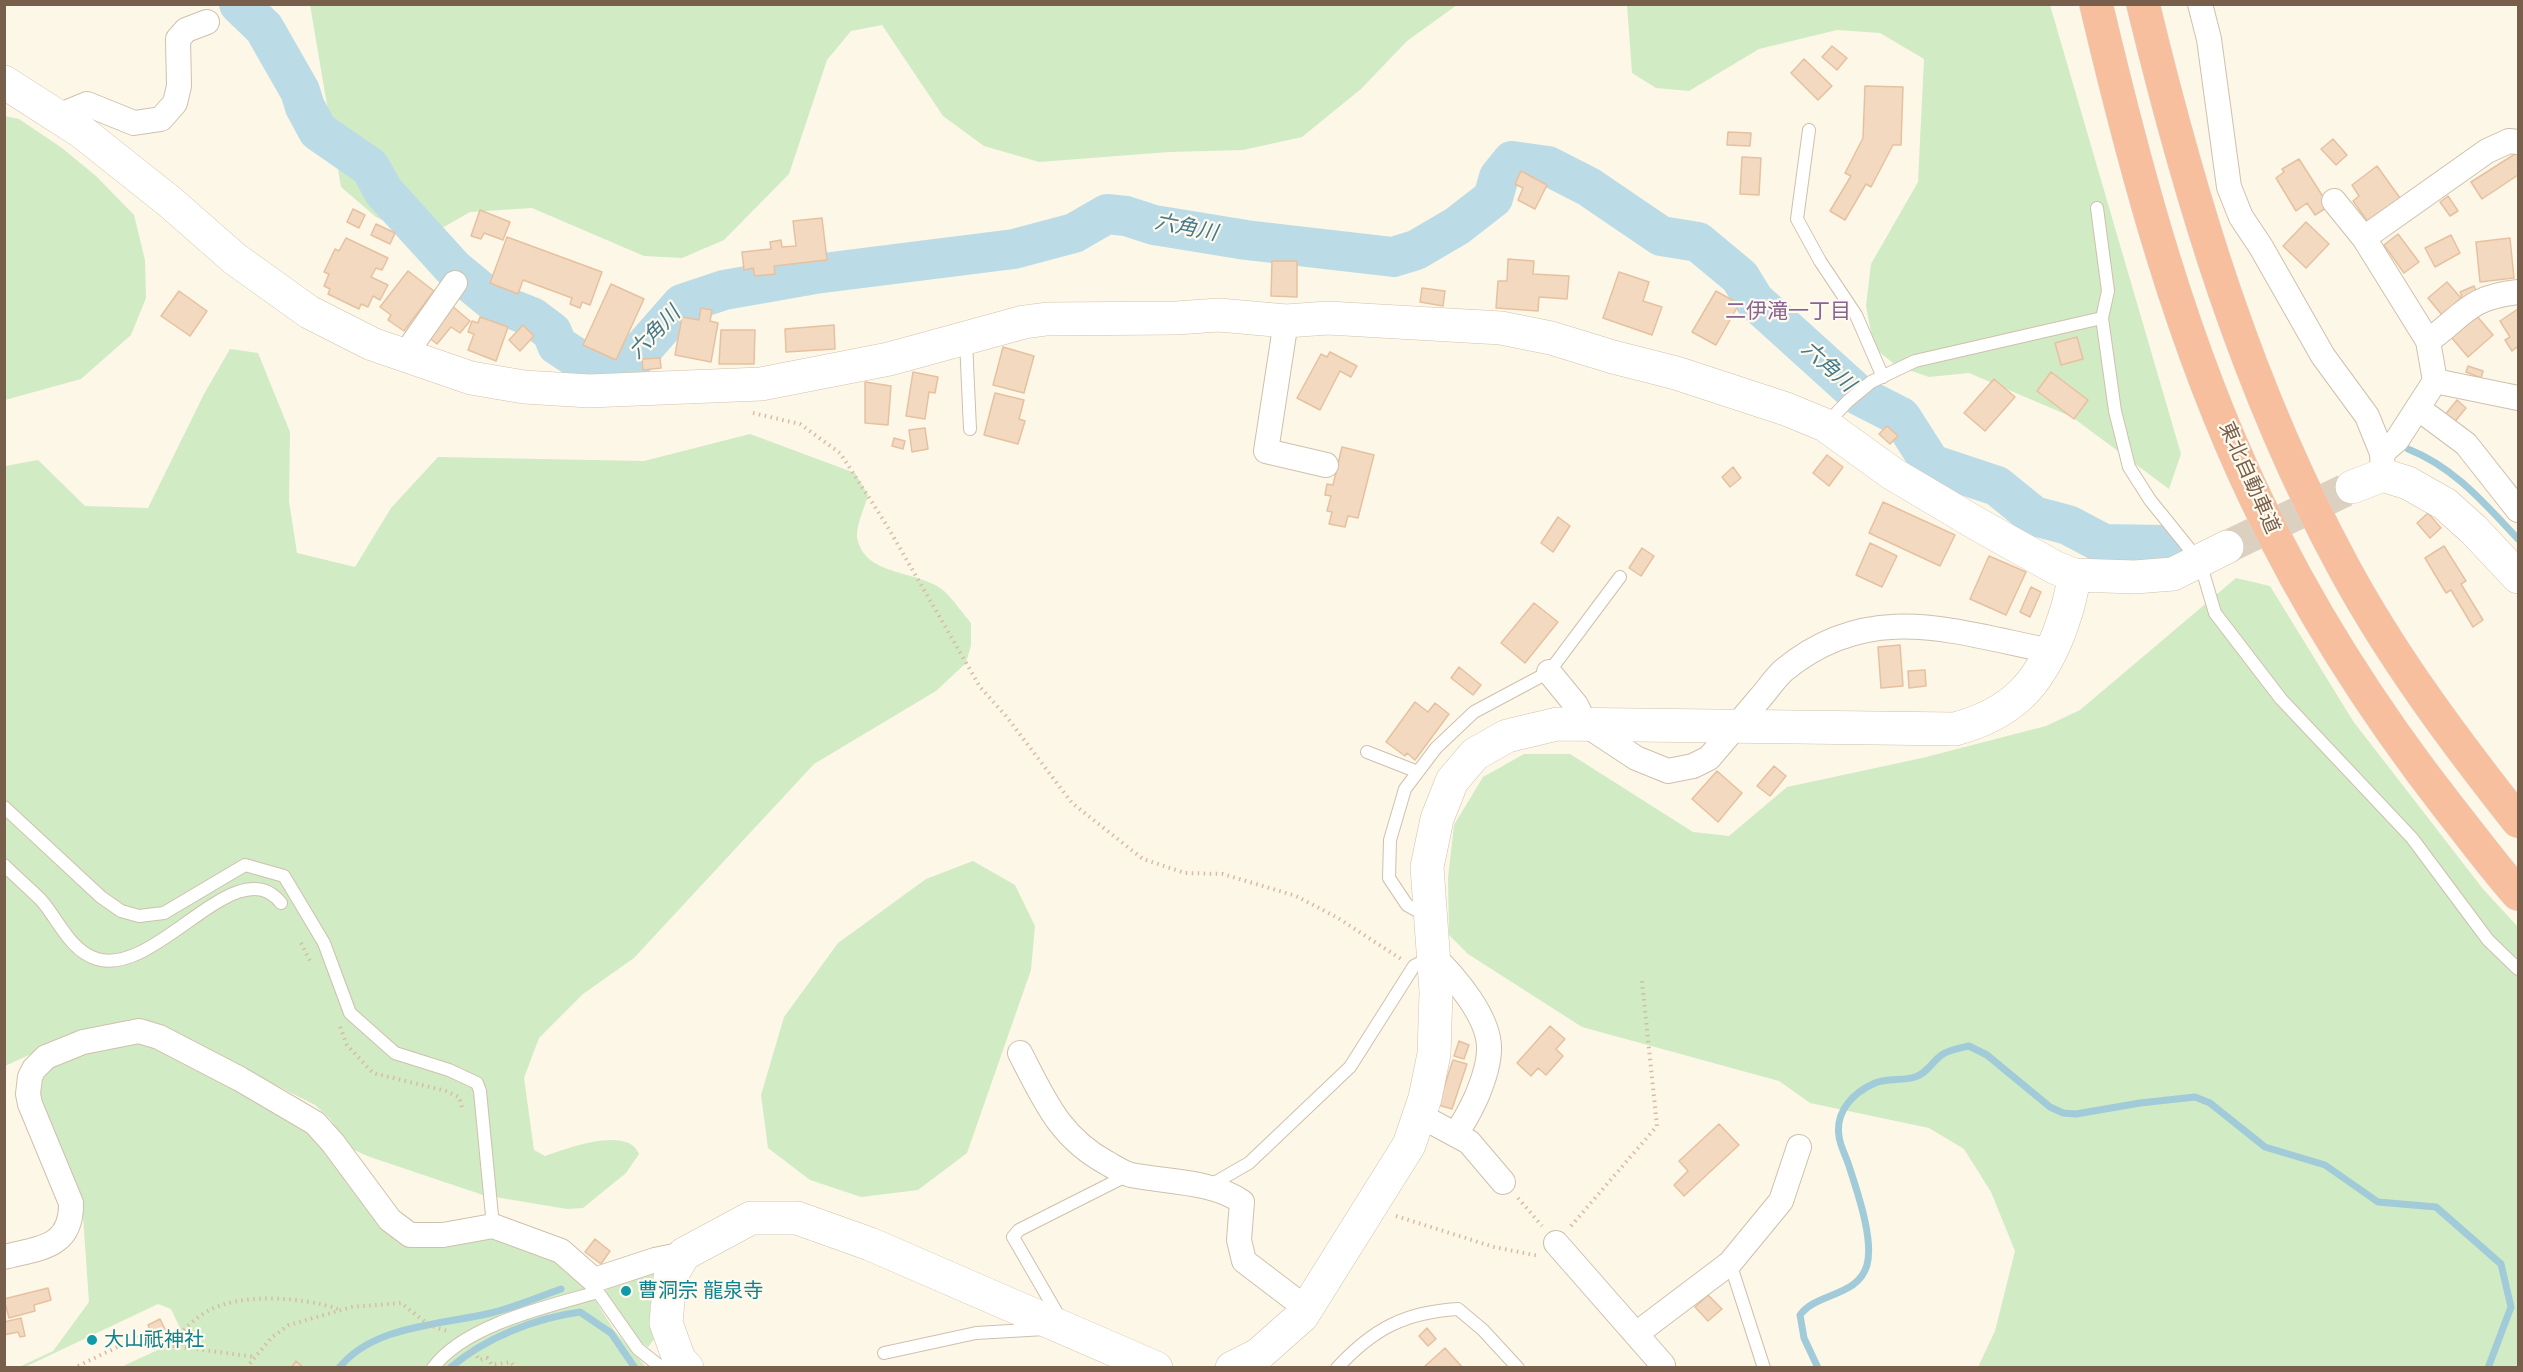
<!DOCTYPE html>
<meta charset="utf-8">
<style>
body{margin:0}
#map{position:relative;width:2523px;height:1372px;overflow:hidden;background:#fdf7e8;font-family:"Noto Sans",sans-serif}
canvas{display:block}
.frame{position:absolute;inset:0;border:6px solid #785f4b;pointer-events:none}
</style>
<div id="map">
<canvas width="2523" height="1372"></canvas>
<div class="frame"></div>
</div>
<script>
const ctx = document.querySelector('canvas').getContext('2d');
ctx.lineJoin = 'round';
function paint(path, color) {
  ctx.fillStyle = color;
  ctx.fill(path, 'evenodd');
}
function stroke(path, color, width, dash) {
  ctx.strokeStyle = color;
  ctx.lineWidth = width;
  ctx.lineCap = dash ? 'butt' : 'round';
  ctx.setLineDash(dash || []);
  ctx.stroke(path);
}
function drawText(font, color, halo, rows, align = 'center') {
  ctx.font = font + ' "Noto Sans","Noto Sans JP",sans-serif';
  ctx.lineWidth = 4.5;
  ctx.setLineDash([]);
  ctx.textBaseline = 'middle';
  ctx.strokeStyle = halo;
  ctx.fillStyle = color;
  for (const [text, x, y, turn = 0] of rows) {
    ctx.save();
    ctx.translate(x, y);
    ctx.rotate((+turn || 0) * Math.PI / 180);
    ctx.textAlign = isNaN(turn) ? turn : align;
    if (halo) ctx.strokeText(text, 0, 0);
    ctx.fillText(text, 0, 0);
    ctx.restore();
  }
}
paint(new Path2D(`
 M310,5H1457L1407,41L1361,89L1302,137L1243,150L1169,152L1039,162L984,146L943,116L882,25L851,31L827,60L789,174L724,240L682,258L644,256L532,208L470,212L423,239L376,217L341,187Z
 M1627,5H2050L2181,454L2169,489L2072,417L1969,373L1929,377L1897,366L1874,348L1866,306L1871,264L1918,182L1924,59L1880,33L1837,30L1759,49L1689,91L1656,88L1632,73Z
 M5,116L19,119L62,148L96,176L134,215L145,260L146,298L131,335L81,379L5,400Z
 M230,349L258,353L290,432L289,501L297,553L355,567L391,508L438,457L644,461L750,434L855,473L868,495C865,507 854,529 858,541C867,577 920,570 944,591C954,600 962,613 971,623V645L966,663L936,691L814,764L634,958L583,994L539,1038L524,1078L534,1150L545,1156C566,1149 628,1125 639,1154L626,1173L583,1208L567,1209L483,1195L370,1157L352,1149L330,1119L315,1105L153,1023L75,1034L5,1066V466L38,460L85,506L148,508L204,394Z
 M2236,578L2270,586L2353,721L2483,889L2518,927V1367H1978L1995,1331L2015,1251L1991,1192L1964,1149L1929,1128L1810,1103L1779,1081L1582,1027L1468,954L1449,935L1448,878L1454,825L1483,777L1524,754H1570L1693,832L1729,836L1787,787L1922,758L2046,726L2080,710Z
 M973,861L1015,885L1035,926L1031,970L967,1153L918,1190L861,1197L810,1180L768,1148L761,1095L784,1017L838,943L926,879Z
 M138,1040L157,1044L303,1127L325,1143L388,1229L498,1236L557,1261L584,1283L614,1330L646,1367H121L175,1342L180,1328L171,1309L158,1304L25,1367L17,1368L53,1351L89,1302L82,1202L38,1093C47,1050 101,1048 138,1040Z
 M657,1265V1283L650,1307L655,1338L648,1347L639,1341L606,1296L607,1283Z`), '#d1ebc5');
stroke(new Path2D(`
 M2408,449C2454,467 2485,504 2518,539
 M339,1368C373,1325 441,1325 491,1313C515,1307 538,1297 561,1289
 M450,1368C485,1338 535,1318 580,1312L611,1333L635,1368
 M1818,1368L1804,1338L1800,1315C1817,1292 1858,1297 1867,1265C1874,1239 1857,1191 1849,1166C1846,1156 1840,1146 1839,1136C1835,1111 1854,1092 1875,1083C1887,1078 1903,1081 1915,1077C1928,1073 1932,1061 1943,1054C1951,1049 1961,1048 1969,1046L1987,1055L2050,1107L2063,1113L2076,1114L2140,1103L2195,1097L2210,1103L2265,1147L2325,1165L2378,1202L2436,1207L2501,1264L2511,1307L2488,1368`), '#a1cbd9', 7);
stroke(new Path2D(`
 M239,4L264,28L300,91L305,107L318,131L370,167L384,192L454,269L494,302L532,317L552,332L557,345L592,368H616L632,361L682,304L724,290L815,274L1014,249L1074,233L1107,214L1126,216L1154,225L1246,240L1393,257L1416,250L1457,226L1493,198L1499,177L1512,161L1548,166L1589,187L1661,236L1698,242L1740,277L1754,300L1860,396L1901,417L1931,464L1997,486L2034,516L2068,525L2104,544L2165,545`), '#bbdce7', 40);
const building = new Path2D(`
 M1832,46L1847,58L1837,70L1822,57Z
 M1804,59L1832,86L1818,100L1791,73Z
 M1865,86L1903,87L1901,145H1893L1871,187L1866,184L1845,220L1830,211L1851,176L1845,173L1863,138Z
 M1728,132L1751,133L1750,146L1727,145Z
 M2333,139L2347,155L2336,165L2321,149Z
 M2518,152V175L2482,199L2471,182Z
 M1742,157L1761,158L1759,195L1740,194Z
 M2299,159L2329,206L2315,215L2307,203L2296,211L2276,178L2284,172L2282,169Z
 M2377,166L2400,198L2368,222L2353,201L2359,196L2352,185Z
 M1521,171L1547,185L1535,209L1518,200L1523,188L1515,184Z
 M2448,196L2458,211L2450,216L2440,202Z
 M353,209L365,215L359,228L347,222Z
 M480,210L510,222L503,240L484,233L481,239L471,236Z
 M822,218L827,260L774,266L775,274L755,276L753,268L744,270L742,252L771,249L770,242L781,240L782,247L796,246L793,221Z
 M2306,222L2329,244L2306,268L2283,246Z
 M376,224L395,233L390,244L371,235Z
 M2398,234L2419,262L2404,273L2384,245Z
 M2451,235L2460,253L2435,267L2425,248Z
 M507,237L602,272L590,305L582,302L580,308L570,304L572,298L523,280L518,294L490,283Z
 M346,238L388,258L382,270L376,268L371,277L388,285L380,300L373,296L368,307L361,304L359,309L328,294L330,289L324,286L329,274L324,272L335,249L339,251Z
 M2510,238L2514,278L2480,282L2476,242Z
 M1508,259L1534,261L1533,274L1569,276L1567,299L1539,297L1538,311L1496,308L1498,281H1507Z
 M1272,261H1297V297L1271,296Z
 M408,271L434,291L404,331L388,320L391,315L380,307Z
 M1619,272L1649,282L1643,301L1662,307L1652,335L1603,318Z
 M2447,282L2461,298L2442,315L2428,298Z
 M611,284L644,299L616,360L583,345Z
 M2474,286L2478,295L2464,301L2460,292Z
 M1422,288L1445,291L1443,306L1420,302Z
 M179,291L207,311L190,336L161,316Z
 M1716,291L1739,304L1716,345L1692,332Z
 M452,306L470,321L460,333L451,327L437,344L427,336Z
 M701,308L712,310L710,321L718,323L711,362L675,355L682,317L699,320Z
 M2518,309V350L2517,347L2512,351L2505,340L2510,337L2500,321Z
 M2476,315L2493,335L2468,357L2451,337Z
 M480,317L508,327L496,361L468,350L474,334L468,332L472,321L478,323Z
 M523,325L534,336L520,351L509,340Z
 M834,325L835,349L786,352L785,329Z
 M721,330H755L754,364H719Z
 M2077,337L2083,359L2061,365L2055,343Z
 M1003,347L1034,356L1024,393L993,385Z
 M1330,352L1357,366L1351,377L1340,371L1320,410L1297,398L1321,354L1327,357Z
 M660,358L661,368L643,370L642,359Z
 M2468,366L2483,371L2481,378L2466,372Z
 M913,372L938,377L935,393L929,392L925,419L906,416Z
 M2051,372L2088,400L2074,419L2037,391Z
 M1994,379L2015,397L1985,431L1964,413Z
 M865,382L891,386L888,425L865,423Z
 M995,393L1024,400L1019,419L1025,421L1018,444L984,435Z
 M2457,400L2466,408L2453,424L2444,416Z
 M1887,426L1898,436L1890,444L1879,434Z
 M925,428L928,449L912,452L909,430Z
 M894,438L905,441L903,449L892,446Z
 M1342,447L1374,455L1358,518L1348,516L1345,527L1329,524L1332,512L1327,511L1331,496L1325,495L1327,484L1333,485Z
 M1827,455L1843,467L1829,486L1813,473Z
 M1733,467L1741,478L1730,487L1722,477Z
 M1883,502L1955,535L1940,566L1869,533Z
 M2428,513L2441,528L2430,538L2417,523Z
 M1558,517L1570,526L1553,552L1541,543Z
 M1870,543L1897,556L1882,587L1856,575Z
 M2444,546L2466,581L2461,584L2483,620L2473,627L2451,590L2446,593L2425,558Z
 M1642,548L1654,556L1641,576L1629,568Z
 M1989,556L2026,572L2006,615L1970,599Z
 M2031,587L2041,592L2030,617L2020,612Z
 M1534,603L1558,622L1525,663L1501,643Z
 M1900,645L1903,686L1881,688L1878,647Z
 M1459,667L1481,685L1473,695L1451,678Z
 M1925,670L1926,686L1909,688L1908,671Z
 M1415,702L1428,712L1435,703L1449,714L1415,760L1407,753L1405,756L1386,742Z
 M1774,766L1786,776L1770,796L1757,786Z
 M1717,771L1742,793L1718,822L1692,799Z
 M1550,1026L1565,1039L1556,1049L1563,1056L1546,1075L1538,1068L1531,1076L1517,1063Z
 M1459,1041L1469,1045L1464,1059L1454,1056Z
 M1453,1060L1467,1064L1452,1109L1438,1105Z
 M1719,1124L1739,1145L1684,1196L1674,1185L1688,1171L1679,1161Z
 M595,1239L610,1251L601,1264L585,1252Z
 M48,1288L51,1300L34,1305L35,1311L9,1318L4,1299Z
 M1708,1295L1722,1309L1708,1321L1695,1307Z
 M21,1318L25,1336L20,1337L18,1332L4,1335V1322Z
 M160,1319L166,1331L153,1337L148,1325Z
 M1427,1328L1436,1339L1428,1346L1419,1336Z
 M1445,1348L1463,1368H1425L1424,1367Z
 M296,1361L304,1368H291Z`);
paint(building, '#f3d9bf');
stroke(building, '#e6c19f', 1.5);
stroke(new Path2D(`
 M2227,547L2352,487`), '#dcd1c1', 33, [33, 16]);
const lane = new Path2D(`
 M1809,130L1797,219L1820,261L1856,315L1883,377
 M2097,208L2108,291L2102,318L2115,411L2129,467L2150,500L2200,562L2215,613L2281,699L2412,838L2488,940L2518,969
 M966,341L970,429
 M1827,423L1848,401L1871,382L1915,361L2102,318
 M1367,752L1418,772
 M4,807L101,897L121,911L139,916L164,913L245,865L284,876L324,943L350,1013L395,1053L449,1070L477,1083L480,1091L493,1226
 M4,865C16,877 29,888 41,900C58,919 70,951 97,959C157,977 237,847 281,903
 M1427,916L1407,905L1389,878L1390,840L1405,789L1436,748L1474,712L1549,672L1620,577
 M1209,1186L1249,1163L1350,1067L1414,966L1431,957
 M1730,1263L1764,1368
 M598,1292L638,1349L662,1368
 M1061,1320L1013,1237L1019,1230L1128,1175
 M884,1353L976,1333L1045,1329
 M433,1368C464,1325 549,1306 598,1292L594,1280
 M1337,1368C1373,1329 1405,1312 1458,1309L1483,1330L1518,1368`);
const street = new Path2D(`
 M2200,4L2209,39L2229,187L2241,217L2261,247L2323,356L2367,416L2382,453L2383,475
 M58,116L87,104L134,123L161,119L175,103L179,86L178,39L186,30L207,22
 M2334,201L2364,238L2428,341L2435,381
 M2364,238L2487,151L2509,141L2518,142
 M1286,321L1266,451L1326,465
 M2428,341C2464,315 2469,297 2518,292
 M404,356L455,283
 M2419,409L2466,444L2518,510
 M2382,453L2397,440L2435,381L2518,398
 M1549,672L1576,705L1586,725L1636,758L1668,771L1693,766L1709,758C1726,738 1743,718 1760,698C1768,689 1775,678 1784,670C1870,599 1954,632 2051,651
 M1433,956C1455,977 1490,1018 1489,1049C1489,1065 1482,1084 1476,1098C1470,1111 1464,1123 1455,1134
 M1020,1053C1044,1099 1059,1137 1107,1163C1114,1167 1123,1173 1131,1175C1165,1182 1214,1181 1242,1202L1239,1240L1244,1261L1307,1309
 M1419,1115L1469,1142L1503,1182
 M1556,1243L1663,1365
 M4,1257C39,1248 72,1248 71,1203L30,1104L28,1094L30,1077L34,1069L46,1057L83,1042L139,1031L159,1037L240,1079L315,1123L333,1143L390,1220L410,1235H443L493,1226L561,1251L594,1280L655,1260L684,1254
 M1636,1334L1730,1263L1781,1201L1799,1147`);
const secondary = new Path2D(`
 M4,82L82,132L170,202L235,259L309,312L372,344L471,378L524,387L589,391L761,384L889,359L1024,322L1047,319L1176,318L1219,315L1286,321L1328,318L1501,328L1551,338L1613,357L1676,373L1786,409L1825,425L1893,474L1979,525L2056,568L2074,575L2135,577L2173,574L2227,547
 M2352,487L2383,475L2408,483L2445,504L2474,530L2518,577
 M687,1368L679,1359L666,1323L670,1278L684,1254L751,1218H797L870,1244L1156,1368
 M1232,1368L1258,1355L1302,1316L1409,1145L1425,1098L1434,1054L1436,992L1427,867L1437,819L1452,781L1475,754L1507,736L1557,724L1955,729C2011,714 2038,686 2059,633C2066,613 2072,596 2074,575`);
const highway = new Path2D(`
 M2096,4C2136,173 2181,342 2256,499C2308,609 2374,712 2449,808C2472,837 2494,867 2518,894
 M2143,4C2190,199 2247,389 2343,566C2392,657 2454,740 2518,821`);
stroke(lane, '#cfc0ad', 14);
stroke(street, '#cfc0ad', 26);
stroke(secondary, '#d2c1aa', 34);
stroke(highway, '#dcd5d0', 34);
stroke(new Path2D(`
 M753,413L800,424L840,453L886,524L980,687L1006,716L1072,803L1143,859L1185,873L1223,874L1296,896L1338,918L1401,959
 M301,943L311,963
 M340,1027L347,1045L373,1073L446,1091L459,1097L463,1111
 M1518,1198L1542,1226
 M1396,1216L1494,1247L1539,1256
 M1571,1226L1657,1126L1642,981
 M167,1345L255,1357
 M153,1348C180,1340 184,1325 206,1312C239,1292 303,1297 338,1309
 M474,1351L479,1360L487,1358L492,1365L511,1362L515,1368
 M78,1366L138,1337
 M246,1368L272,1337L289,1325L352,1307L401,1303L429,1325L447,1331`), '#d8bca1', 4, [1.5, 4.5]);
stroke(lane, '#fff', 12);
stroke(street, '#fff', 24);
stroke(secondary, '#fff', 33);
stroke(highway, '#f8bf9e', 33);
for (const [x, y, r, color] of [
 [626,1291,6,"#0f9aa8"],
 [92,1340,6,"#0f9aa8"]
]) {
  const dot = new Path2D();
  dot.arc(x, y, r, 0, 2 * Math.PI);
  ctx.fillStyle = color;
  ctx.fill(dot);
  stroke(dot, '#fffaee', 2);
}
drawText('20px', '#785f4b', '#fffaee', [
 ["東北自動車道",2249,478,66]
]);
drawText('20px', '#0d838f', '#fffaee', [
 ["曹洞宗 龍泉寺",638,1291],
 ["大山祇神社",104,1340]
], 'left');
drawText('italic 21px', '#44788b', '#fffaee', [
 ["六角川",1186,228,11],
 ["六角川",655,333,-46],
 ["六角川",1828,367,42]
]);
drawText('21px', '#896394', '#fffaee', [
 ["二伊滝一丁目",1788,312]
]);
</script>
